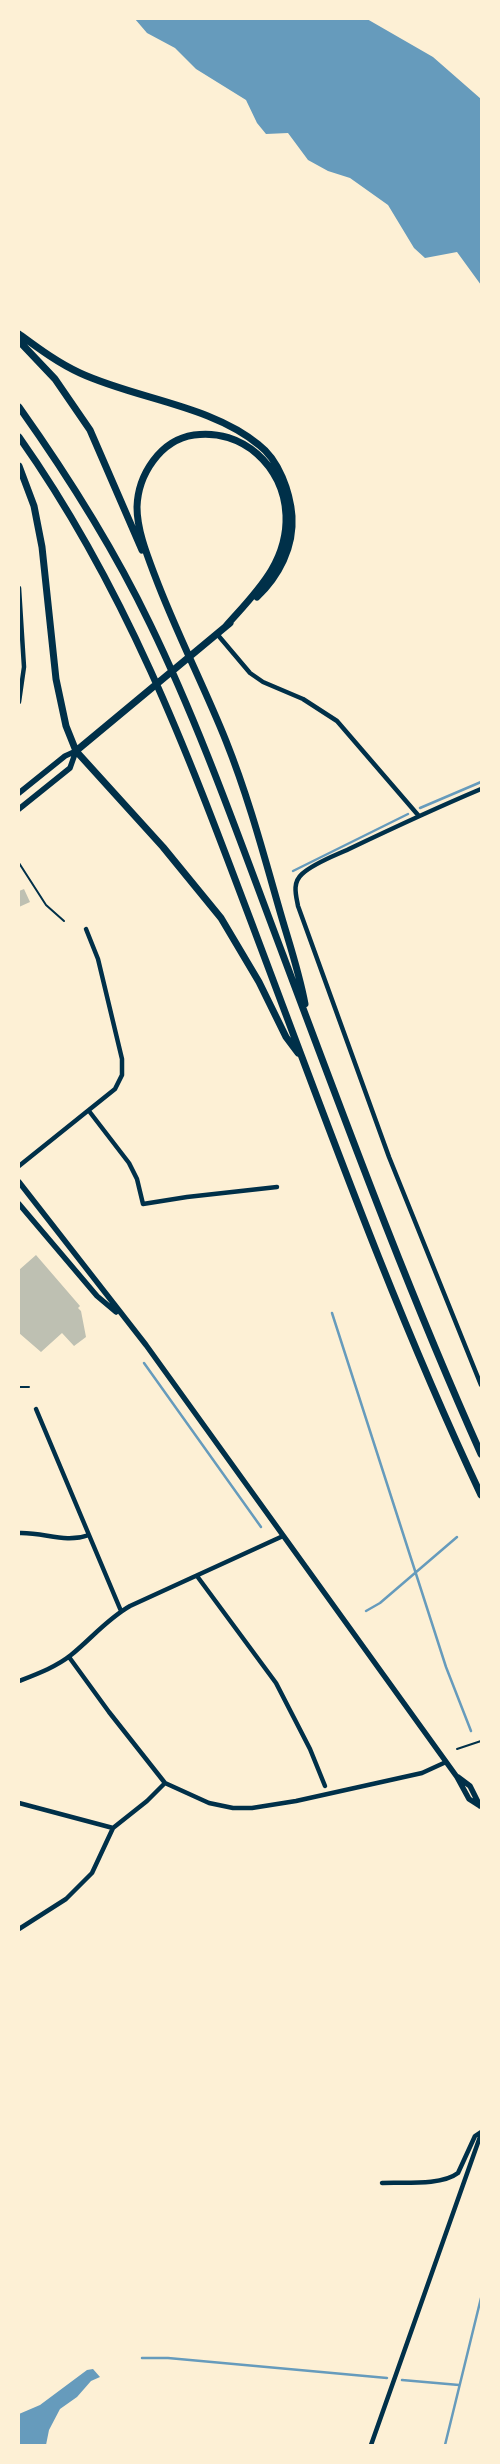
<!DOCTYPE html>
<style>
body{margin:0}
#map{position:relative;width:500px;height:2464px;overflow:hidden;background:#fdf0d5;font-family:"Source Serif 4",serif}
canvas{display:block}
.frame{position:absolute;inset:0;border:20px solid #fdf0d5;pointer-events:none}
</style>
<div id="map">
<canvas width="500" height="2464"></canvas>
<div class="frame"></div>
</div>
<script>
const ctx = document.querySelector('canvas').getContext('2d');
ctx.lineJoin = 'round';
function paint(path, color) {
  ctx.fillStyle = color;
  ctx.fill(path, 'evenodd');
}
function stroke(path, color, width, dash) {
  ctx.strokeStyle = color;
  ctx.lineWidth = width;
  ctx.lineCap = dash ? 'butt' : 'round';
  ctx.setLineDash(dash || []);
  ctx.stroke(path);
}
paint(new Path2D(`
 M135,19H367L433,57L481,99V285L457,252L425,258L414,248L388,205L350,178L328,171L308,160L288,133L266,134L257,123L246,100L196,69L175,48L147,33Z
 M93,2369L100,2377L91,2381L77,2397L60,2409L49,2430L46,2445H19V2414L40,2405L87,2370Z`), '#669bbc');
stroke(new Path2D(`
 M420,808L481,782
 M293,871L408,814
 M332,1313L446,1667L471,1731
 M144,1363L261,1527
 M366,1611L380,1603L457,1537
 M142,2358H168L387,2378
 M402,2380L459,2385
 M445,2445L481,2298`), '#669bbc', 2.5);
paint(new Path2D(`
 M24,889L30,902L19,907V891Z
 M36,1255L80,1306L78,1308L81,1311L86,1337L74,1346L62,1333L41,1352L19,1333V1270Z`), '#bec0b2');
stroke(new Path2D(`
 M19,863L46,905L64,921
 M19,1387H29
 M457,1749L481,1741`), '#003049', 2);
stroke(new Path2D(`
 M19,588L24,667L19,702
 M217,634L250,673L263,682L303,699L337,721L418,815
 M481,789C436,808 393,828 349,849C334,856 314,863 302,874C292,883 296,895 298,906L389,1157L481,1385
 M89,1111L129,1163L137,1179L143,1204L187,1197L277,1187
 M19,1166L115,1089L122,1075V1059L98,959L86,929
 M36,1409L121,1611
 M19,1533C45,1532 64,1544 89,1535
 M197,1576L276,1683L310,1749L325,1786
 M69,1657L109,1712L165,1783L209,1803L233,1808H252L296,1801L422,1773L446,1762
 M19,1681C37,1674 56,1667 71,1655C91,1639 107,1619 130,1606L283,1536
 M19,1803L113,1828
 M19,1929L66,1899L92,1873L113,1828L147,1801L165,1783
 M382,2183C403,2182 441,2186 458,2173L475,2136L481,2132
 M371,2445L481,2134`), '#003049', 4.5);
stroke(new Path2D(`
 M19,793L65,756L76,751
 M19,809L70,768L76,751
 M19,1182L146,1345L457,1777L469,1799L480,1806
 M19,1204L97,1296L116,1312
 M458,1777L470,1786L480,1806`), '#003049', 5.5);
stroke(new Path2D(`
 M19,334C38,348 58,363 80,373C136,399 211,405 259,445C279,460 290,492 292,516C294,547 279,576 257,597
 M19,341L55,379L90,430L142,550
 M19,407C68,476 113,547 150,624C202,731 241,844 283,955C346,1123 408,1291 481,1454
 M19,437C130,594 191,762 258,940C328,1126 396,1315 481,1495
 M19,466L34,506L42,547L56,679L66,726L76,751L163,847L221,918L259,982L286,1037L298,1053
 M226,626C255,593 288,563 286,515C284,466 242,428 194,435C160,440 138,475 137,507C137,530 147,555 155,576C176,632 204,686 226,741C248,796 263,852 279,908C288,940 299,971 305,1004
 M76,751L230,623`), '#003049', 7);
</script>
